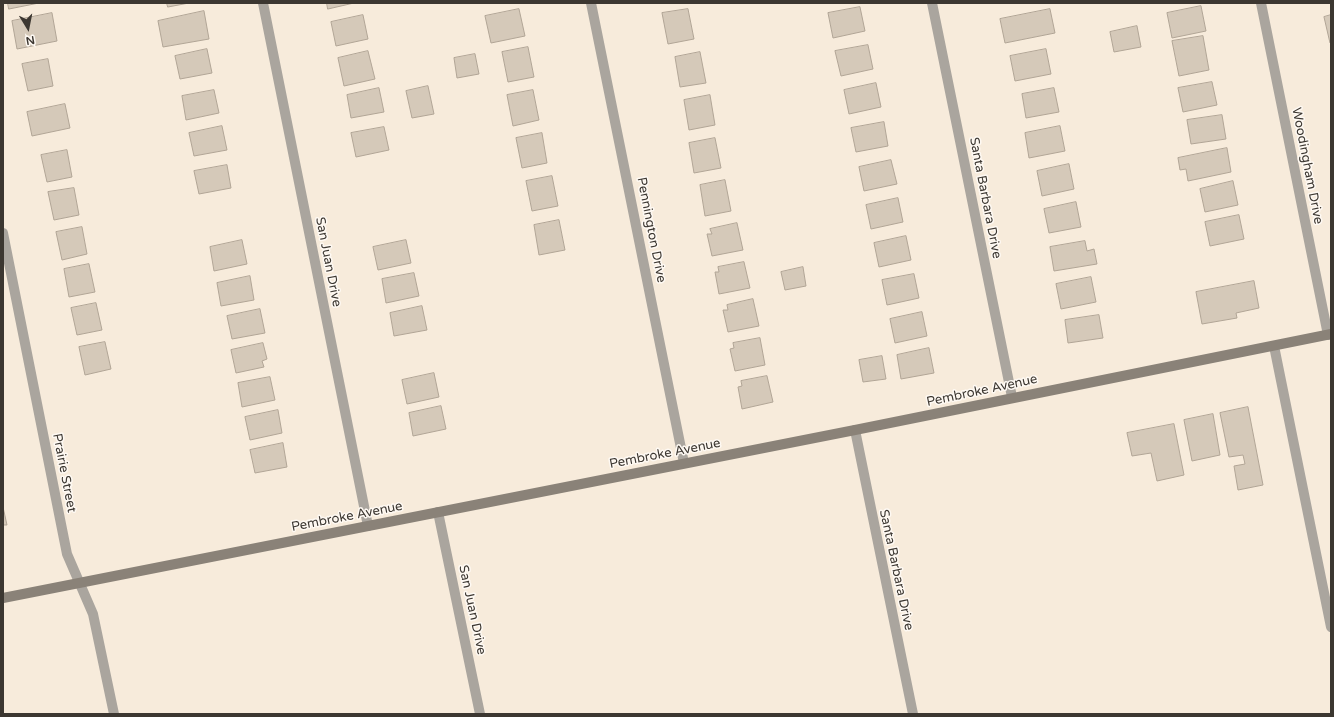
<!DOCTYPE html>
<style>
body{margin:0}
#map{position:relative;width:1334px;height:717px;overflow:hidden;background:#f7ebdb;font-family:"Varela Round",sans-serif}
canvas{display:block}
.frame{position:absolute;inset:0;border:4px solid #3c3731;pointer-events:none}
.north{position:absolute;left:8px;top:8px;width:40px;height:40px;-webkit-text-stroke:3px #fef9f3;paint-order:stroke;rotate:170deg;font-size:11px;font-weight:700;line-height:16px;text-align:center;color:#3c3731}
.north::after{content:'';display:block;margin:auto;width:14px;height:18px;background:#3c3731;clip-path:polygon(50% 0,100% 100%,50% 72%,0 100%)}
</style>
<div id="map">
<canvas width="1334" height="717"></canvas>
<div class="frame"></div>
<div class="north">N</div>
</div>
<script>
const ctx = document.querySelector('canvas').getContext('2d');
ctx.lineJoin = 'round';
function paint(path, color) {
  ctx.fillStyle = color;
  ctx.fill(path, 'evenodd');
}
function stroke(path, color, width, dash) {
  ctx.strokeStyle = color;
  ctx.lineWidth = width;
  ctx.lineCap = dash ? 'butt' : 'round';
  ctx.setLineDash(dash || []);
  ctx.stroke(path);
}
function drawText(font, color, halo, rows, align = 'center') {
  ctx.font = font + ' "Varela Round",sans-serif';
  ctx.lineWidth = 3;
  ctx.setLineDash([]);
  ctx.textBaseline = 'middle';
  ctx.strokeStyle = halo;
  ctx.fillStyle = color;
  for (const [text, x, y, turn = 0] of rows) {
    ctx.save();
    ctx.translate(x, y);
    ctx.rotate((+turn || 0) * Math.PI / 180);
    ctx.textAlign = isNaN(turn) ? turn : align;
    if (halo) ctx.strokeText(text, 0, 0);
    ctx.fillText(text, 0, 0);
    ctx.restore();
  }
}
const building = new Path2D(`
 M8,3H39L9,9Z
 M167,3H189L168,7Z
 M327,3H354L328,9Z
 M1201,6L1206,31L1172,38L1167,13Z
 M860,7L865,31L833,38L828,13Z
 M519,9L525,36L491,43L485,16Z
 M688,9L694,39L668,44L662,13Z
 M1050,9L1055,33L1005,43L1000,19Z
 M204,11L209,39L163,47L158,21Z
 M52,13L57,41L17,49L12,21Z
 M363,15L368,39L336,46L331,22Z
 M1331,15V43H1330L1324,17Z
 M1137,26L1141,47L1114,52L1110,32Z
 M1203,36L1209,70L1179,76L1172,41Z
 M868,45L873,69L841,76L835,51Z
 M528,47L534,77L508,82L502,52Z
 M207,49L212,73L180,79L175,56Z
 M1046,49L1051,74L1015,81L1010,56Z
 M368,51L375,79L344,86L338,58Z
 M700,52L706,83L680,87L675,57Z
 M475,54L479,74L457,78L454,58Z
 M48,59L53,86L28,91L22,64Z
 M1212,82L1217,105L1183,112L1178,88Z
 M876,83L881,107L849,114L844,90Z
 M428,86L434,114L412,118L406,91Z
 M379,88L384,112L351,118L347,95Z
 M1054,88L1059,112L1026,118L1022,94Z
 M214,90L219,113L186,120L182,96Z
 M533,90L539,120L513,126L507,95Z
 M710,95L715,125L689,130L684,100Z
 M65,104L70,128L32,136L27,112Z
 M1222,115L1226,139L1191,144L1187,120Z
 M884,122L888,146L856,152L851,128Z
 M222,126L227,150L194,156L189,133Z
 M1060,126L1065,151L1029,158L1025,133Z
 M384,127L389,150L356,157L351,133Z
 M542,133L547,163L522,168L516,138Z
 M715,138L721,168L694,173L689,143Z
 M1227,148L1231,172L1188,181L1186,169L1180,170L1178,158Z
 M67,150L72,177L47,182L41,155Z
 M891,160L897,184L864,191L859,167Z
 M1069,164L1074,189L1042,196L1037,171Z
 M227,165L231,188L199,194L194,171Z
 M552,176L558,206L532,211L526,181Z
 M725,180L731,211L705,216L700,185Z
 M1233,181L1238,205L1205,212L1200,189Z
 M74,188L79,215L54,220L48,192Z
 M898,198L903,222L871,229L866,205Z
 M1076,202L1081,227L1049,233L1044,209Z
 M1239,215L1244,239L1210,246L1205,222Z
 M559,220L565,250L539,255L534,225Z
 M737,223L743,250L712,256L707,234H712L710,229Z
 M82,227L87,254L62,260L56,232Z
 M906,236L911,260L879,267L874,243Z
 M242,240L247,264L214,271L210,247Z
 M406,240L411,263L378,270L373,247Z
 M1085,241L1087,251L1094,249L1097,264L1054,271L1050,247Z
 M744,262L750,288L719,294L715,272H719L718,267Z
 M89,264L95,292L69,297L64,269Z
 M803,267L806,286L785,290L781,272Z
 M414,273L419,296L386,303L382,279Z
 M914,274L919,298L887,305L882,280Z
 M250,276L254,300L221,306L217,283Z
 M1091,277L1096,302L1061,309L1056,284Z
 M1254,281L1259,308L1236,313L1237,318L1202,324L1196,292Z
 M753,299L759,326L728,332L723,310H728L727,305Z
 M96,303L102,330L77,335L71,308Z
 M422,306L427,330L394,336L390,313Z
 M260,309L265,333L232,339L227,316Z
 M922,312L927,336L895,343L890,319Z
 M1099,315L1103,338L1068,343L1065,320Z
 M760,338L765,365L735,371L730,349L734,348L733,343Z
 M105,342L111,369L85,375L79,347Z
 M263,343L267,359L262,361L264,367L236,373L231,350Z
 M929,348L934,373L901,379L897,355Z
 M882,356L886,379L863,382L859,360Z
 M434,373L439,397L407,404L402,380Z
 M767,376L773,402L742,409L738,387L742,386L741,381Z
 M270,377L275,400L242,407L238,383Z
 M441,406L446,429L413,436L409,413Z
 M1248,407L1263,485L1238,490L1234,466L1245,464L1243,455L1229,457L1220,413Z
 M278,410L282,433L250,440L245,417Z
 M1213,414L1220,455L1192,461L1184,420Z
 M1174,424L1184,475L1157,481L1151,453L1132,456L1127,433Z
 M283,443L287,467L255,473L250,450Z
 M3,507L7,525H3Z`);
paint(building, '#d5c9b9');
stroke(building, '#b1a596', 1);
stroke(new Path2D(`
 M263,3L368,526
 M591,3L684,463
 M932,3L1012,397
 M1261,3L1328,335
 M3,233L67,554L93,614L114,714
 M1274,346L1331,627
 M855,430L913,714
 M438,512L480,714`), '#aaa59e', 10);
stroke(new Path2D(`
 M3,598L855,430L1331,334`), '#8a8278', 10);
drawText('13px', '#3c3731', '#fef9f3', [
 ["Woodingham Drive",1307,166,79],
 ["Santa Barbara Drive",985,198,79],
 ["Pennington Drive",651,230,79],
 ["San Juan Drive",328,262,79],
 ["Pembroke Avenue",982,391,-12],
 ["Pembroke Avenue",665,454,-11],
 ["Prairie Street",64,473,79],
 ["Pembroke Avenue",347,517,-11],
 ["Santa Barbara Drive",896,570,78],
 ["San Juan Drive",472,610,78]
]);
</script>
